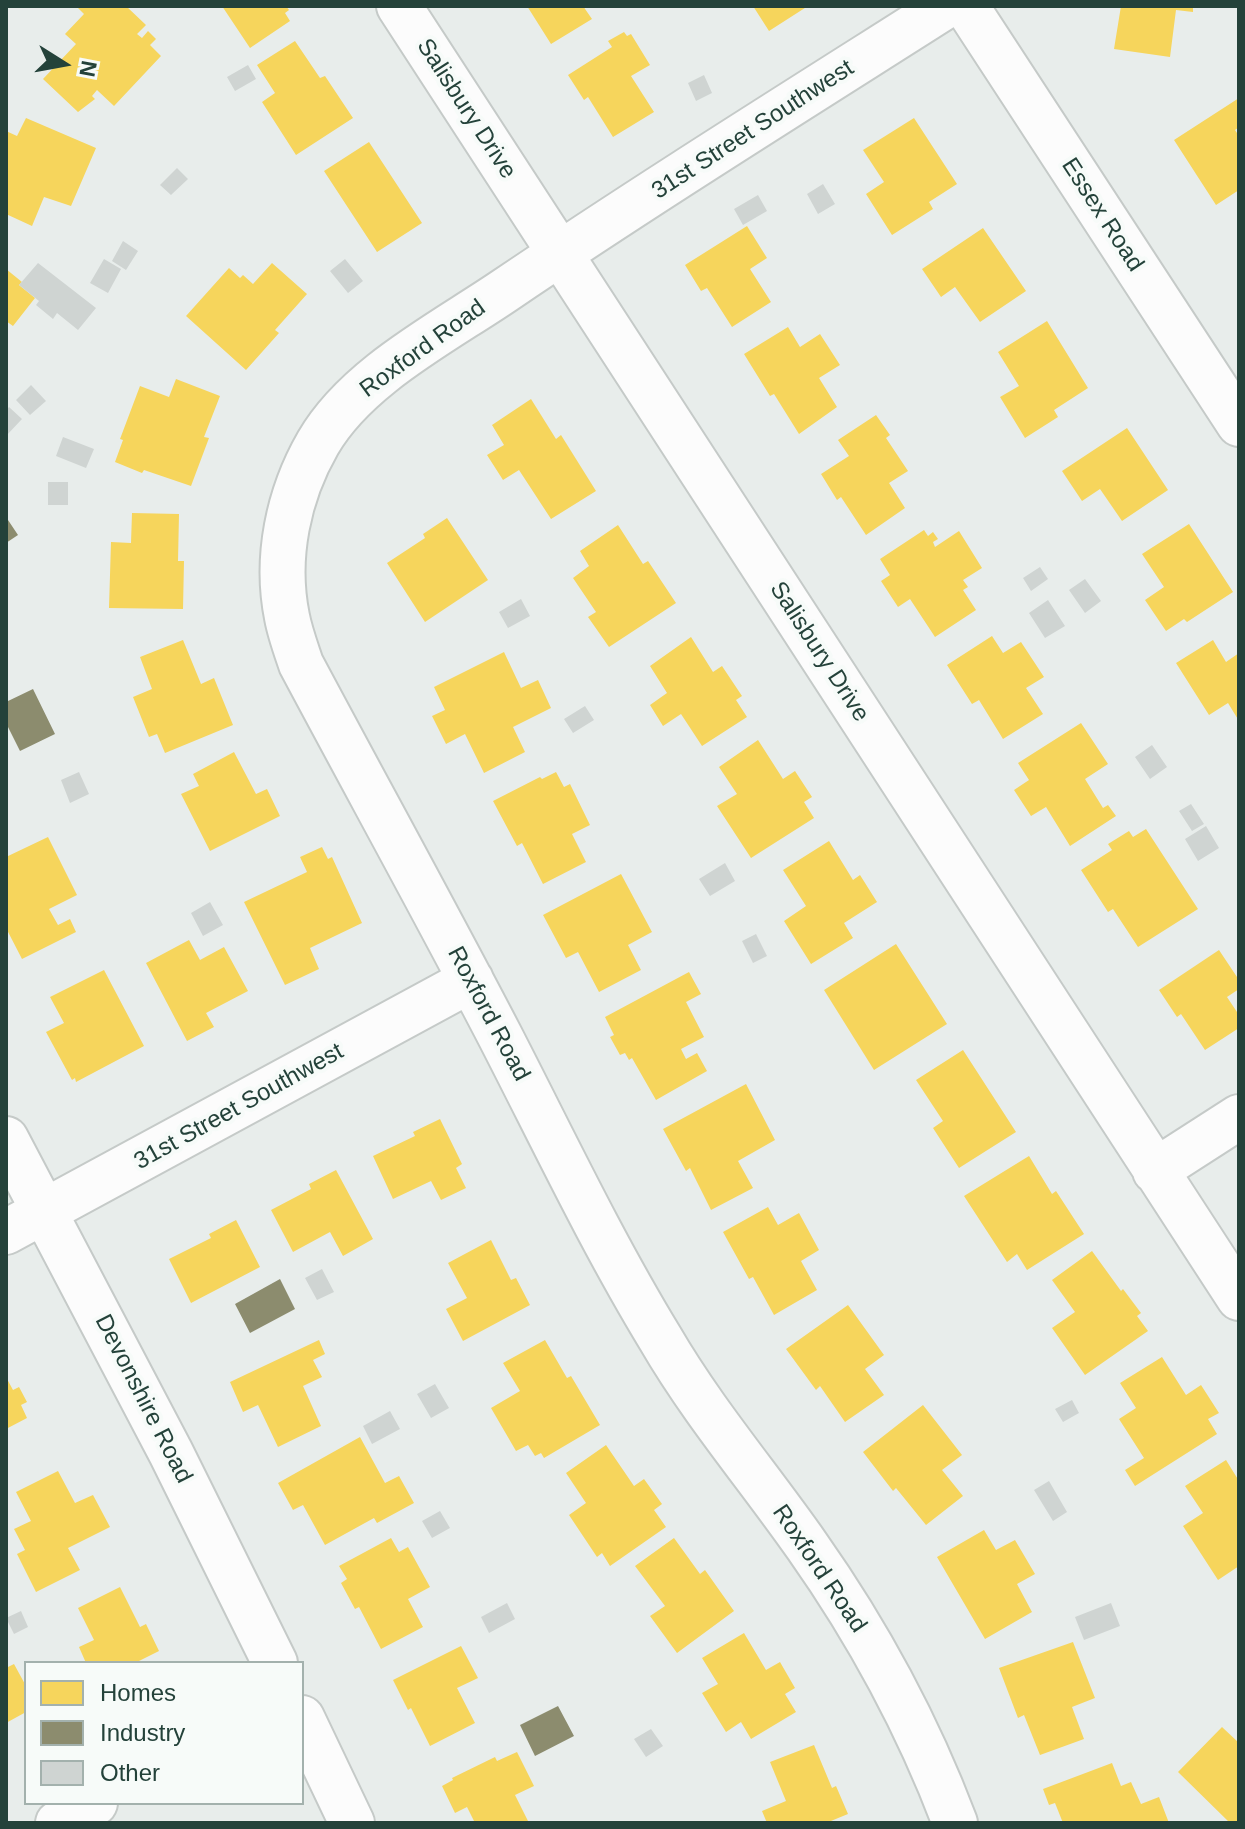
<!DOCTYPE html>
<style>
body{margin:0}
#map{position:relative;width:1245px;height:1829px;overflow:hidden;background:#e8edeb;font-family:Helvetica,sans-serif}
canvas{display:block}
.frame{position:absolute;inset:0;border:8px solid #24423a;pointer-events:none}
.legend{position:absolute;left:24px;top:1661px;width:280px;height:144px;box-sizing:border-box;background:#f7fbf9;border:2px solid #a3b1ad;margin:0;padding:10px 14px;list-style:none;font-size:24px;color:#24423a}
.legend li{display:flex;align-items:center;gap:16px;height:40px}
.legend b{width:40px;border:2px solid #a3b1ad}
.north{position:absolute;left:24px;top:24px;width:80px;height:80px;-webkit-text-stroke:6px #f7fbf9;paint-order:stroke;rotate:101deg;font-size:22px;font-weight:700;line-height:32px;text-align:center;color:#24423a}
.north::after{content:'';display:block;margin:auto;width:28px;height:36px;background:#24423a;clip-path:polygon(50% 0,100% 100%,50% 72%,0 100%)}
</style>
<div id="map">
<canvas width="1245" height="1829"></canvas>
<div class="frame"></div>
<ul class="legend">
<li><b style="height:22px;background:#f6d55c"></b>Homes</li>
<li><b style="height:22px;background:#8c8c6e"></b>Industry</li>
<li><b style="height:22px;background:#cfd4d2"></b>Other</li>
</ul>
<div class="north">N</div>
</div>
<script>
const ctx = document.querySelector('canvas').getContext('2d');
ctx.lineJoin = 'round';
function paint(path, color) {
  ctx.fillStyle = color;
  ctx.fill(path, 'evenodd');
}
function stroke(path, color, width, dash) {
  ctx.strokeStyle = color;
  ctx.lineWidth = width;
  ctx.lineCap = dash ? 'butt' : 'round';
  ctx.setLineDash(dash || []);
  ctx.stroke(path);
}
function drawText(font, color, halo, rows, align = 'center') {
  ctx.font = font + ' Helvetica,sans-serif';
  ctx.lineWidth = 8;
  ctx.setLineDash([]);
  ctx.textBaseline = 'middle';
  ctx.strokeStyle = halo;
  ctx.fillStyle = color;
  for (const [text, x, y, turn = 0] of rows) {
    ctx.save();
    ctx.translate(x, y);
    ctx.rotate((+turn || 0) * Math.PI / 180);
    ctx.textAlign = isNaN(turn) ? turn : align;
    if (halo) ctx.strokeText(text, 0, 0);
    ctx.fillText(text, 0, 0);
    ctx.restore();
  }
}
paint(new Path2D(`
 M76,6H126L146,25L137,34L142,38L148,31L156,39L150,45L161,56L114,106L97,90L92,96L95,99L78,112L43,79L76,44L65,34L84,14Z
 M222,6H286L289,10L285,13L290,21L250,48Z
 M527,6H583L592,19L551,44Z
 M753,6H808L769,31Z
 M1121,6H1193V12L1176,10L1170,57L1114,49Z
 M624,32L627,36L631,34L650,65L631,76L654,112L613,137L588,97L584,100L568,75L612,47L608,41Z
 M295,41L320,78L325,76L353,118L296,155L262,102L275,93L257,65Z
 M1239,98V127L1235,130L1239,136V190L1216,205L1174,140Z
 M26,118L96,148L71,206L44,197L32,226L6,214V131L17,136Z
 M914,118L957,184L929,202L933,209L892,235L866,194L884,182L863,150Z
 M369,142L422,223L377,252L324,171Z
 M747,226L767,258L750,269L771,302L732,327L707,288L701,291L685,265Z
 M983,228L1026,291L980,322L955,287L941,297L922,269Z
 M272,263L307,294L275,330L279,333L246,370L186,316L229,268L240,278L243,275L253,284Z
 M6,269L22,282L19,285L35,298L13,326L6,321Z
 M1047,321L1088,388L1054,410L1058,417L1025,438L1000,397L1019,386L998,352Z
 M788,327L800,347L820,334L840,365L819,378L837,407L799,434L774,394L770,396L744,354Z
 M176,379L220,396L204,437L209,438L191,486L144,470L142,473L115,462L123,440L120,439L140,386L169,397Z
 M531,399L556,439L561,435L596,491L551,519L519,470L503,480L487,455L504,445L492,425Z
 M876,415L890,435L886,438L908,471L889,483L905,508L866,535L841,497L837,500L821,474L849,456L838,440Z
 M1127,428L1168,490L1122,521L1100,489L1082,501L1062,471Z
 M132,513L179,514L178,561H184L183,609L109,608L111,542L131,543Z
 M447,518L488,580L425,622L387,563L425,538L423,534Z
 M1189,524L1233,592L1187,622L1184,619L1166,631L1145,600L1164,587L1142,554Z
 M618,525L643,564L648,561L676,603L609,647L588,617L596,612L573,578L589,566L580,551Z
 M924,530L928,536L933,532L938,539L933,542L935,547L959,531L982,568L963,580L968,587L963,590L976,610L935,637L910,599L898,607L881,581L890,575L880,559Z
 M992,636L1003,653L1021,642L1044,677L1026,688L1043,714L1003,739L979,700L972,704L947,665Z
 M691,637L713,672L722,666L742,696L736,700L747,717L702,746L681,714L663,726L650,705L667,693L650,666Z
 M183,640L201,684L214,678L233,725L165,753L157,734L149,737L133,697L152,689L140,657Z
 M1213,640L1226,662L1239,653V721L1228,703L1209,715L1176,663Z
 M504,652L521,688L538,680L551,708L513,727L525,752L484,773L465,734L446,744L432,716L445,710L434,687Z
 M1081,723L1108,764L1085,779L1103,808L1108,805L1116,816L1070,846L1046,807L1031,816L1014,790L1029,780L1018,763Z
 M758,740L783,779L795,771L812,797L804,802L814,818L751,858L717,806L737,794L719,767Z
 M234,752L256,794L267,789L280,816L210,851L181,794L199,786L193,774Z
 M556,772L564,787L570,784L590,825L572,834L586,862L543,884L522,843L517,846L493,801L540,777L542,779Z
 M1146,829L1198,909L1138,947L1113,909L1108,912L1081,870L1112,850L1108,844L1129,831L1133,837Z
 M48,837L77,895L49,909L58,925L70,919L76,932L22,959L6,928V857Z
 M829,841L853,880L860,875L877,902L844,923L853,938L811,964L784,921L806,906L783,870Z
 M322,847L328,859L332,857L362,923L310,948L319,969L285,985L244,902L307,872L300,857Z
 M621,874L652,932L628,945L641,970L599,992L578,952L566,958L543,915Z
 M189,940L200,960L224,947L248,991L206,1013L214,1027L187,1041L146,963Z
 M896,944L947,1024L874,1070L824,990Z
 M1219,950L1239,980V989L1227,997L1239,1015V1028L1205,1050L1181,1014L1177,1017L1159,990Z
 M104,970L144,1046L76,1082L75,1078L72,1080L46,1032L64,1023L50,997Z
 M689,972L701,994L686,1002L704,1037L681,1049L686,1059L697,1053L707,1071L656,1100L632,1058L629,1060L625,1053L620,1055L610,1037L614,1035L605,1017Z
 M963,1050L1016,1132L959,1168L933,1128L943,1121L916,1080Z
 M746,1084L775,1140L738,1161L753,1188L711,1210L690,1168L686,1171L663,1129Z
 M440,1119L462,1164L456,1168L466,1188L441,1200L431,1181L393,1199L373,1156L415,1136L413,1132Z
 M1029,1156L1052,1194L1056,1191L1084,1234L1027,1270L1017,1254L1007,1262L964,1196Z
 M336,1170L373,1239L343,1256L330,1232L293,1252L271,1210L311,1189L309,1184Z
 M768,1207L778,1225L799,1213L819,1250L801,1261L817,1290L774,1315L753,1277L749,1279L723,1232Z
 M236,1220L260,1267L191,1303L169,1259L211,1238L209,1234Z
 M491,1240L511,1280L516,1278L530,1305L463,1341L446,1309L467,1298L448,1263Z
 M1092,1251L1121,1291L1123,1289L1141,1313L1137,1316L1148,1331L1085,1375L1052,1328L1075,1312L1052,1280Z
 M848,1305L884,1355L865,1369L884,1395L845,1422L820,1386L816,1390L786,1349Z
 M319,1340L325,1354L313,1360L322,1377L303,1386L321,1426L278,1447L258,1405L243,1412L230,1382Z
 M545,1340L567,1378L571,1376L600,1425L544,1458L541,1453L535,1456L528,1445L516,1451L491,1408L520,1391L503,1363Z
 M1162,1357L1186,1395L1201,1385L1219,1413L1208,1419L1217,1434L1135,1486L1125,1470L1144,1458L1119,1419L1136,1408L1120,1383Z
 M6,1377L13,1390L19,1387L27,1402L21,1405L27,1418L6,1429Z
 M923,1405L962,1455L942,1470L963,1496L926,1525L896,1488L893,1491L863,1452Z
 M360,1437L385,1483L399,1476L414,1503L377,1523L374,1518L325,1545L303,1505L293,1510L278,1483Z
 M606,1445L634,1486L644,1479L662,1504L654,1510L666,1527L610,1566L602,1553L597,1557L569,1515L586,1503L566,1473Z
 M1226,1460L1239,1481V1566L1218,1580L1183,1526L1203,1513L1185,1486Z
 M58,1471L75,1503L93,1495L110,1527L68,1548L80,1570L36,1592L17,1554L25,1550L14,1529L31,1521L16,1492Z
 M984,1530L996,1550L1015,1540L1035,1574L1017,1584L1032,1612L985,1639L937,1557Z
 M391,1538L399,1552L408,1547L430,1587L408,1599L423,1627L381,1649L359,1607L355,1609L341,1583L347,1579L339,1566Z
 M674,1538L700,1574L705,1570L734,1611L677,1653L650,1616L665,1606L635,1566Z
 M120,1587L140,1627L146,1624L159,1651L135,1663H86L79,1647L94,1640L78,1608Z
 M744,1633L766,1670L780,1662L795,1688L785,1694L796,1712L751,1739L741,1722L726,1732L702,1693L718,1684L702,1658Z
 M1073,1642L1095,1698L1072,1707L1084,1739L1040,1755L1024,1715L1018,1718L999,1668Z
 M461,1646L478,1678L457,1688L475,1723L430,1746L411,1708L408,1710L393,1680Z
 M14,1664L26,1686V1712L6,1723V1668Z
 M1222,1727L1239,1743V1823H1230L1178,1772Z
 M814,1745L832,1788L836,1786L848,1814L826,1823H767L762,1811L786,1801L770,1762Z
 M517,1752L534,1786L515,1795L529,1823H475L467,1807L455,1813L442,1786L453,1780L452,1778L495,1757L497,1761Z
 M1112,1763L1121,1786L1131,1782L1141,1804L1159,1797L1169,1823H1063L1055,1803L1049,1805L1043,1789Z`), '#f6d55c');
paint(new Path2D(`
 M6,517L18,535L6,543Z
 M33,689L55,734L20,751L6,723V702Z
 M280,1279L295,1309L250,1333L235,1304Z
 M558,1706L574,1736L535,1756L520,1725Z`), '#8c8c6e');
paint(new Path2D(`
 M248,65L256,79L235,91L227,77Z
 M704,75L712,93L696,101L688,83Z
 M177,168L188,179L171,195L160,185Z
 M823,184L835,204L818,214L807,194Z
 M758,195L767,211L743,225L734,209Z
 M123,241L138,251L126,270L112,261Z
 M104,259L121,269L108,293L90,283Z
 M345,259L363,281L348,293L330,271Z
 M38,263L96,308L78,330L57,313L53,319L36,305L39,301L19,285Z
 M31,385L46,401L30,415L16,400Z
 M9,407L22,419L6,436V411Z
 M63,437L94,449L86,468L56,456Z
 M48,482H68V505H48Z
 M1040,567L1048,579L1031,591L1023,578Z
 M1085,579L1101,601L1085,613L1069,590Z
 M521,599L530,616L508,628L499,612Z
 M1048,600L1065,626L1045,638L1029,613Z
 M585,706L594,720L573,733L564,719Z
 M1152,745L1167,767L1150,779L1135,757Z
 M79,772L89,794L70,803L61,780Z
 M1191,804L1204,824L1192,831L1179,811Z
 M1206,826L1219,848L1198,861L1185,839Z
 M725,863L735,881L710,896L699,879Z
 M210,902L223,925L203,936L191,913Z
 M756,934L767,956L753,963L742,941Z
 M322,1269L334,1292L317,1300L305,1278Z
 M435,1384L449,1408L431,1418L417,1394Z
 M1072,1400L1079,1413L1063,1422L1055,1409Z
 M390,1411L400,1429L372,1444L363,1426Z
 M1049,1481L1067,1512L1053,1521L1034,1490Z
 M440,1511L450,1528L432,1538L422,1521Z
 M507,1603L515,1619L489,1633L481,1617Z
 M1111,1603L1120,1626L1084,1640L1075,1617Z
 M21,1611L28,1627L14,1634L6,1618Z
 M651,1729L663,1746L646,1757L634,1739Z`), '#cfd4d2');
const minor = new Path2D(`
 M399,6L1239,1298
 M946,6C798,100 649,193 504,291C442,333 356,377 318,443C288,495 275,558 287,617C290,633 296,649 301,664C367,788 435,911 500,1036C552,1137 601,1241 660,1338C703,1412 758,1476 807,1546C867,1631 918,1725 955,1823
 M966,6L1239,424
 M6,1139L171,1453L275,1663
 M1155,1171L1239,1117
 M6,1232L471,980
 M302,1718L352,1823
 M58,1823L95,1803`);
stroke(minor, '#c5cac8', 48);
stroke(minor, '#fcfcfc', 44);
drawText('24px', '#24423a', '#f7fbf9', [
 ["Salisbury Drive",466,109,57],
 ["31st Street Southwest",753,130,-33],
 ["Essex Road",1102,215,57],
 ["Roxford Road",423,349,-36],
 ["Salisbury Drive",819,652,57],
 ["Roxford Road",488,1014,62],
 ["31st Street Southwest",239,1107,-29],
 ["Devonshire Road",143,1399,63],
 ["Roxford Road",819,1569,56]
]);
</script>
